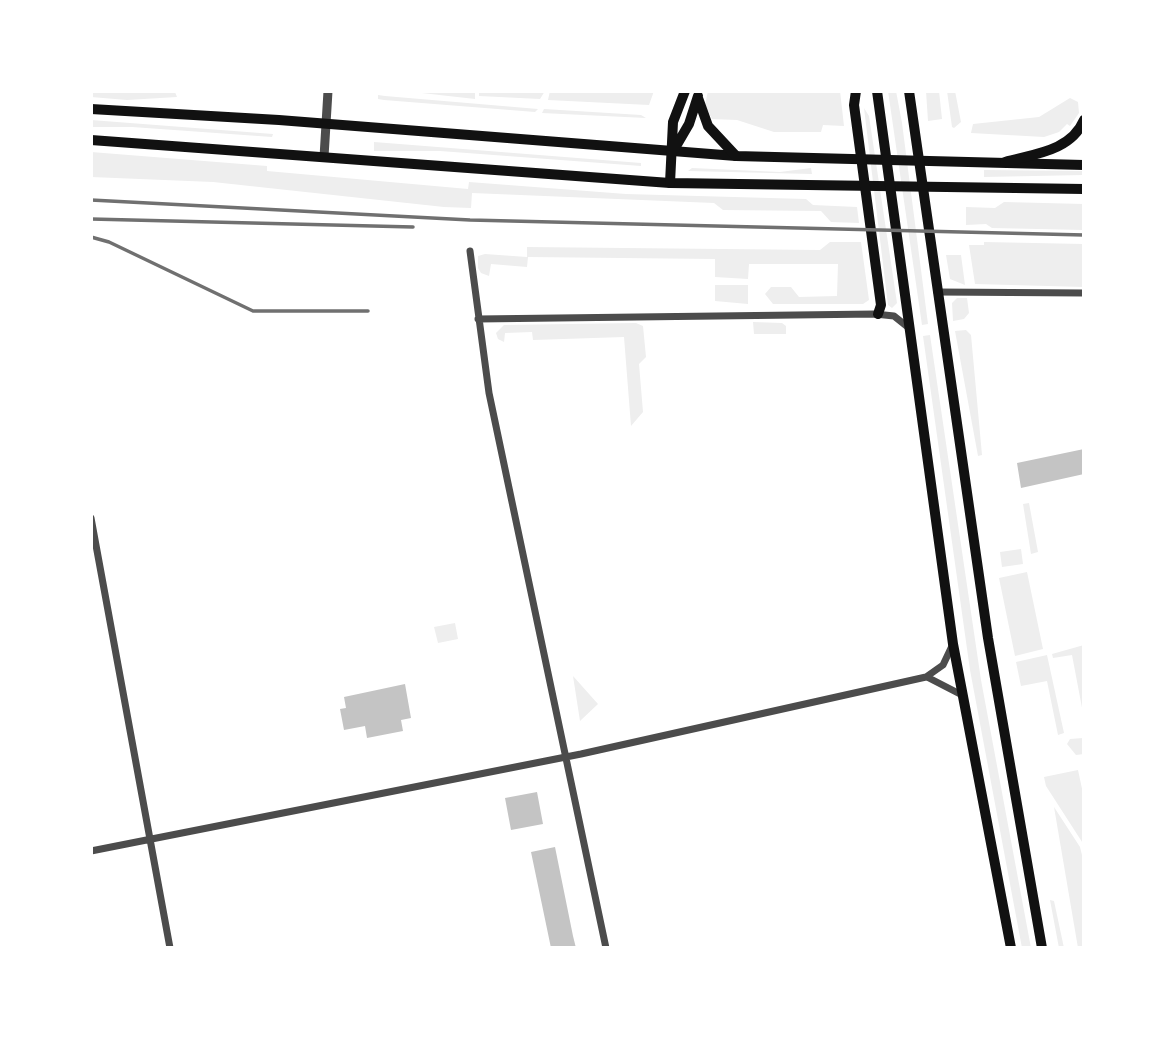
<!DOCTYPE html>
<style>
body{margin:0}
#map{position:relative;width:1175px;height:1039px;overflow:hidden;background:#fff;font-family:"Open Sans",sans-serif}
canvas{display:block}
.frame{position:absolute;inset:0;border:93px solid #fff;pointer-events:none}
</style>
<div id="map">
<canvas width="1175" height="1039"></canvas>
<div class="frame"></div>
</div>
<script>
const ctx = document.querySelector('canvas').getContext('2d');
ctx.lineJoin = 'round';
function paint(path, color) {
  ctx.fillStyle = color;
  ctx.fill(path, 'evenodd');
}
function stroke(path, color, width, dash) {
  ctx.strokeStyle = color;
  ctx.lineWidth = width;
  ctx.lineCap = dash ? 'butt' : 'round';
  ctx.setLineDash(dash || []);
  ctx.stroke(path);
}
paint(new Path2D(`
 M91,91H165L175,92L177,97L127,100L91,97Z
 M404,91H475V99Z
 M479,91H545L540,99L479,96Z
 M550,91H654L649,105L548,100Z
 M708,91H840L844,126L823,125L821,132H774L737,120L712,119L705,105Z
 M888,91H896L902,123L928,324L922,325Z
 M926,91H939L942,119L928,121Z
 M947,91H955L961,122L954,128L952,127Z
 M378,95L385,96L538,109L535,112L384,100L378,99Z
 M1070,98L1078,102L1079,113L1070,126L1067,124L1059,132L1044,137L971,133L973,124L1039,117Z
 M864,108L869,116L897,303L892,308L888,305Z
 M544,109L641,115L646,118L542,113Z
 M91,120L273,134L272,137L132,127H91Z
 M374,142L641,163V166L440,151H374Z
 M91,152L267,166V171L468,189L469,182L626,194L806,199L813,205L857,207L859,223L831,222L821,211L723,210L714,203L472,193L471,208L444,207L213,182L91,177Z
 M692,168L780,172L811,168L812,174L688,171Z
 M984,170L1084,171V175L984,177Z
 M1004,202L1084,204V230L992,228L986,224L966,225V207L995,208Z
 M830,242H861L869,300L863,304H773L765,294L771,287H791L799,297L837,296L838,264H749L748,279L715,277V259L528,257L527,267L491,264L489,276L481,273L478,268V256L485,254L527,257V247L820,250Z
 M984,242L1084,244V287L975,284L969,245H984Z
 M946,255H961L965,285L950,279Z
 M715,285H748V304L715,301Z
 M957,298H967L969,313L964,319L953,321L952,303Z
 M753,322L782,323L786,326V334H754Z
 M636,323L643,326L646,357L639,364L643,412L631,426L624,337L533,340L532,332L505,333L504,342L498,339L496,333L504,325Z
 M966,330L971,335L982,455L978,456L955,331Z
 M930,335L981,680L1031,948H1022L970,670L923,336Z
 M1029,503L1038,552L1031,554L1023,504Z
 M1021,549L1023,564L1002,567L1000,552Z
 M1027,572L1043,649L1015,656L999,578Z
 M455,623L458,639L438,643L434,627Z
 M1084,645V712L1083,713L1072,655L1053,658L1052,654Z
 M1047,655L1064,733L1058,735L1047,681L1021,686L1016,662Z
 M573,676L598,704L580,721Z
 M1083,738L1084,754L1076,755L1067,744L1070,739Z
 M1078,770L1084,798V845L1046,786L1044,777Z
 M1054,807L1080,847L1084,863V948H1078Z
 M1050,900L1054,901L1064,948H1059Z`), '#eee');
paint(new Path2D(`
 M1084,449V474L1021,488L1017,463Z
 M405,684L411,718L401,720L403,731L367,738L365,726L344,730L340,709L346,708L344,697Z
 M537,792L543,824L511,830L505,798Z
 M555,847L573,936L576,948H551L531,852Z`), '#c4c4c4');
stroke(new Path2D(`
 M470,251L489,393L606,948
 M937,292L1084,293
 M478,319L875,314L894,316L909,328
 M91,518L170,948
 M927,677L960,694
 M91,851L581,754L926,677L943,665L952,646`), '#4c4c4c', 7);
stroke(new Path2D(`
 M324,157L328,91`), '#4c4c4c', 9);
stroke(new Path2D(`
 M91,109L279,120L736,156L1084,165
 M91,140L670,183L1084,189`), '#111', 10);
stroke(new Path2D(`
 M856,91L854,105L881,305L878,314
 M877,91L953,644L1011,948
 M909,91L988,638L1042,948
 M698,98L708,126L736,156
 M675,148L689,124L698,96
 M1005,162C1034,154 1071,151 1084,120
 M670,183L673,122L685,91`), '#111', 10);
stroke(new Path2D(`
 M91,200L470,220L1084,235
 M91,219L413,227
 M91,237L109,242L253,311H368`), '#707070', 3.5);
</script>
